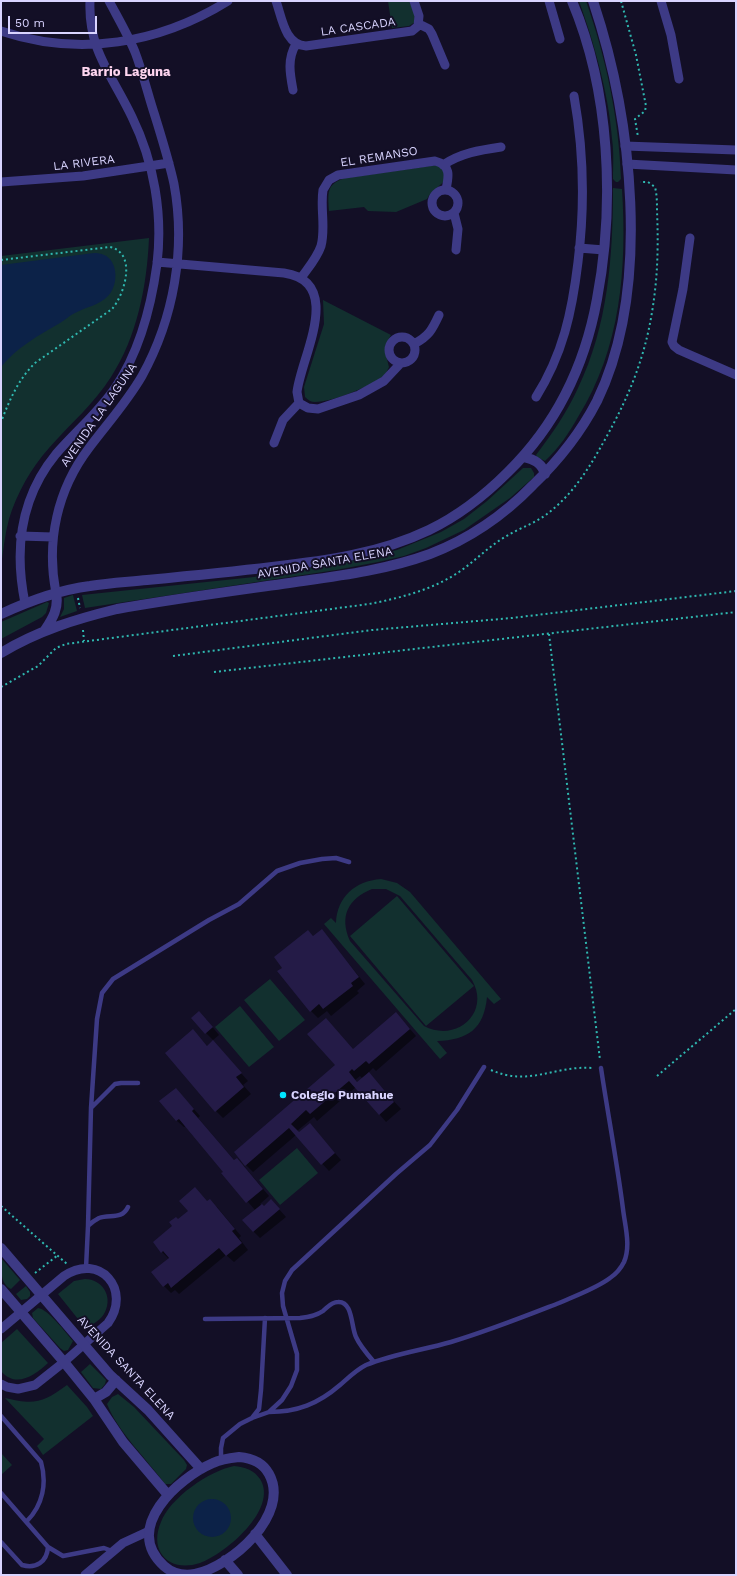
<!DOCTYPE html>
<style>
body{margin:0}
#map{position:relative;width:737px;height:1576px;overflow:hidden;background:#130f26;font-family:"Work Sans",sans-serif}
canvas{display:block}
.frame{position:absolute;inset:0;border:2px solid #d9d4ff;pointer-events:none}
.scale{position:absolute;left:8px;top:16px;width:89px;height:18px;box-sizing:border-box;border:2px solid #d9d4ff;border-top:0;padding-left:5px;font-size:12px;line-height:14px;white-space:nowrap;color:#d9d4ff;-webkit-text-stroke:3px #130f26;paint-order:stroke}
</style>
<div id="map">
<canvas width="737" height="1576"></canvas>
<div class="frame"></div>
<div class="scale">50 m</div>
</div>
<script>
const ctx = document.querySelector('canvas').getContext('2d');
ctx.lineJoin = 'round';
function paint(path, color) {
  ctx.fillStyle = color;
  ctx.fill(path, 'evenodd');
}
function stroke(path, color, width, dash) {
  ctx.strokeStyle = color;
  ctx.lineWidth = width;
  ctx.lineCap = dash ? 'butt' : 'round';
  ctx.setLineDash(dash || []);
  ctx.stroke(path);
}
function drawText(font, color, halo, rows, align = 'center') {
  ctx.font = font + ' "Work Sans",sans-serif';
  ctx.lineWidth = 4;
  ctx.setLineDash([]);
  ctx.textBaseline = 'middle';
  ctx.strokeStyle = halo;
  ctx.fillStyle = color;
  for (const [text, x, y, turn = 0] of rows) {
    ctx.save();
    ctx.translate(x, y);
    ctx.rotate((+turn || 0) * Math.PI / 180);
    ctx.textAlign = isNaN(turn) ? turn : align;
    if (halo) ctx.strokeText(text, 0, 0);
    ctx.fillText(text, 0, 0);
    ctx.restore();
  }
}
paint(new Path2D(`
 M388,1H409L416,16L415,22L409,26L392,28Z
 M579,1H586C606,58 619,118 621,179L618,182H616L613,179C613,166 614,152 612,139C609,95 594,43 579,1Z
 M437,165L444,170C444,173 445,178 444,180C443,185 431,190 427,199L396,212L368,211L364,207L329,211C328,193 326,184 345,178Z
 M613,188L622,189C627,268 621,348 578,417C569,433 559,448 545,461L537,457L536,455C552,434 567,412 578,388C608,326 613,256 613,188Z
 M149,238C147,286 137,337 111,377C94,404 70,424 49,448C31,468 17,493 9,519C5,534 3,551 1,567V256Z
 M323,300L391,335C382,349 386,353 389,367C387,371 386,374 382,377C369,387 332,402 315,402C311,402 308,400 305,397L304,387L324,324Z
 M523,468H531L534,473V477L510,498L464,530L426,548L404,556L378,562L336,570L85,608L82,595L254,577L361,559L397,550L441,532L464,519L487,501Z
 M73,595L77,611L60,617L64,609V598Z
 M47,602L49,603L46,613L42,617L1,639V622Z
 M381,879L397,883L410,892L501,999L494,1004L487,997C484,1029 468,1040 437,1041L447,1053L440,1059L324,924L331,918L336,923C337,897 355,881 381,879ZM372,889H386L400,896L472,980C491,1013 456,1043 424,1026L350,941C339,916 348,899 372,889Z
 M397,896L474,986L426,1026L350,936Z
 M270,979L305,1020L279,1041L244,1000Z
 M240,1006L274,1047L249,1067L215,1027Z
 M297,1148L318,1173L280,1205L259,1180Z
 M1,1258L20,1280L11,1289C0,1284 1,1269 1,1258Z
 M85,1279C102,1279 113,1296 105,1312C102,1319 93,1324 86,1329L58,1294L74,1281Z
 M26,1286L30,1292V1296L27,1299L21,1300L16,1294Z
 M38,1308C48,1309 65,1332 73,1341L68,1350L64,1351L60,1348L33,1318L32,1313Z
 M17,1329L48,1363C35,1375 16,1389 1,1371V1343Z
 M90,1364L106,1380L105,1384L101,1389L93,1388L81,1372Z
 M67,1385L87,1407L93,1416L43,1455L37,1446L44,1439L5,1398C34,1405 43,1403 67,1385Z
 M118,1394L134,1407L184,1460L187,1465L186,1469L171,1484H165C147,1459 118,1432 107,1404L112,1397Z
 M2,1454L12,1465L1,1475V1455Z
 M234,1466C245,1467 254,1470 260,1479C279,1509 225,1554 200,1563C170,1573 148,1552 161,1522C170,1498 209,1471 234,1466Z`), '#12302f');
paint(new Path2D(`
 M94,253C101,253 108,255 112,262C118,272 116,288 108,296C100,305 86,307 75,313C70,315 65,320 60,323C38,336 17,347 1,367V265Z
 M193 1518a19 19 0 1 1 38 0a19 19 0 1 1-38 0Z`), '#0c2248');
paint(new Path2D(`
 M308,931L314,937L328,938L365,984L357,991L359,993L331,1016L327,1011L318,1018L311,1011L283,968Z
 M206,1019L219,1035L213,1040L206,1033Z
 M403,1021L416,1036L376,1071L373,1068L368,1073L401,1109L386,1122L356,1087L317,1121L314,1117L297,1131L299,1133L316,1131L341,1160L329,1171L296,1135L253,1172L246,1165L353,1050ZM360,1076L363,1079L358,1083L355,1080Z
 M200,1038L207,1046L220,1049L248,1081L243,1085L251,1094L223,1118L216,1111Z
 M182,1096L200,1116L198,1118L235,1161L244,1166L269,1196L260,1204L264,1207L278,1208L286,1217L260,1238L253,1231L255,1210L223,1173L225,1172L186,1126L184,1127L177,1121Z
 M195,1189L207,1202L217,1207L241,1236L239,1238L248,1250L234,1262L226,1255L179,1294L175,1290L171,1293L164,1286L169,1259L162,1252L179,1221L190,1212Z`), '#0007');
paint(new Path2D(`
 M322,929L359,977L351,983L353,986L323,1009L319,1004L310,1012L277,971L282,968L274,957L308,930L313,936Z
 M199,1011L213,1027L205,1034L191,1018Z
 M396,1012L410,1029L369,1064L366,1061L354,1071L352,1069L349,1072L357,1082L369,1072L394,1102L379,1115L349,1081L310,1114L306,1110L291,1124L299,1132L310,1123L335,1153L321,1165L289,1128L245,1166L234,1152L335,1065L307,1034L326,1018L353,1049Z
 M193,1029L207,1046L213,1040L242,1073L236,1077L244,1087L215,1112L165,1053Z
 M176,1088L194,1109L192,1111L234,1160L237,1158L263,1189L246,1203L221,1173L223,1172L179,1119L176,1121L159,1101Z
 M195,1187L207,1201L210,1199L235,1229L232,1231L242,1243L226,1256L219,1248L171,1288L168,1283L163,1287L151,1272L169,1258L163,1251L161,1253L153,1242L172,1226L169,1222L176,1217L178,1219L188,1211L179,1201Z
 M271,1199L280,1209L253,1232L242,1220L262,1204L264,1206Z`), '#241b47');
stroke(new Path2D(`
 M621,1L636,55L646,106L645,111L635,119L638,137
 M1,260L110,247C137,253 125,294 112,309L35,363C18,380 10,399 1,422
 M78,598L80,608
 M83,630L84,641
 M549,634L600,1060
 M173,656L372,630L512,618L736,591
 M214,672L736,612
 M1,687L38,666L56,648L66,644L369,604C400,598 432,590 459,572C475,561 488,547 505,537C519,528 534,524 547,514C572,495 588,470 603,443C634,388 650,345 656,281C658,258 658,234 657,211C657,203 657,195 655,187L648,182H640
 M491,1070C529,1087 555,1065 593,1068
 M657,1076L736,1009
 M1,1206L67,1264
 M35,1273L58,1255`), '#2fb8b0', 2, [2, 3]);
stroke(new Path2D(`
 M91,1108L97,1019L102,993L113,979L209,920L239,904L277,871L300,863L322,859L336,858L349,862
 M88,1226L91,1108L115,1084L121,1083H138
 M86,1268L88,1226C91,1223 95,1220 99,1218C110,1214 122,1220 128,1207
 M205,1319L300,1318C308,1317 316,1316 323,1311C328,1307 331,1302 338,1302C353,1301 351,1327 356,1337C360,1346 367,1354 374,1362
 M269,1412C297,1412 318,1404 340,1385C348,1378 356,1370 366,1365C393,1354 423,1350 451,1342C488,1331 523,1317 559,1303C575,1296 597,1288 610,1278C616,1274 621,1268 624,1262C631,1246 625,1226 623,1209C617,1162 608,1115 601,1068
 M1,1416L41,1462C47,1483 43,1505 27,1521
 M252,1418L259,1409L261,1390L265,1318
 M221,1460V1448L223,1438L240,1424L252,1418L269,1412L282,1400L291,1386L297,1370V1354L283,1306L282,1293L285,1281L292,1270L396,1174L430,1145L457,1110L484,1067
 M1,1493L48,1547C47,1562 36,1569 22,1565L1,1542
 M48,1547L63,1556L104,1548L112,1551`), '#3d3a85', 4.5);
stroke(new Path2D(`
 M276,1C282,18 285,45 306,46L412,31L418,26L419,16L414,1
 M549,1L560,39
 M661,1L671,35L679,79
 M419,24L429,29L432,34L445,65
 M1,31C79,57 159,44 228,1
 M293,90C290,74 287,59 296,44
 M625,146L736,150
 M627,164L736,170
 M443,165C461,153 480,150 501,147
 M1,182L83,176L169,163
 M432 203a13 13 0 1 1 26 0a13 13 0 1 1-26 0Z
 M454,213L458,229L456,250
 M690,238L683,289L672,342L674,346L679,350L736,375
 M579,248L604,250
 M157,262L284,273C345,282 301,357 297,392L299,403L308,408L318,409L359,395L384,381L400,364
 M301,278C308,268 317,258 321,246C326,228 320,208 323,190L329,180L338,175L435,161C451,165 449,176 446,189
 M389 350a13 13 0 1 1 26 0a13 13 0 1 1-26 0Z
 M414,344C429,336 432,330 439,315
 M536,397C563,354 572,312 578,262C585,206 584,152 574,96
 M274,443L283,420L299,403
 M20,536L53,537
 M56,593C46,542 57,490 89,448C107,424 127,402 142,376C174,318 186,249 174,184C169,161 162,139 155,116C148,95 143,73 135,52C128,35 118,18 109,1
 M25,603C14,549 20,498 56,454C75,432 98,413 115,388C140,351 151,308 157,264C163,214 154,162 132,117C112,75 88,50 90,1
 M1,1329L64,1276C100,1252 132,1290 108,1323L64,1362L35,1385L18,1389L7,1387L1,1384
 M85,1575L123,1543L149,1531`), '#3d3a85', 9);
stroke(new Path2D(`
 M523,457C534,459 542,463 545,474
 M1,614C29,601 59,590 90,586C109,583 128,582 147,580C189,576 230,572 272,567C325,561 379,554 429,530C458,516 485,495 508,472C556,425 585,365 597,299C615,203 610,91 572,1
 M45,630C53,618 59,608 56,593
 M1,653C37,631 76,619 117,609C179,598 241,590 303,581C346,575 389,569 430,554C469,539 504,515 533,485C558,461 581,432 597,401C652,287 632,118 593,1
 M1,1248L110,1375L148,1410L201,1469
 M1,1289L64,1362L94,1399L123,1442L168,1495
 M94,1399L106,1392L116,1380
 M239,1457C252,1458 263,1463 269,1474C291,1514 231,1567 195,1574C184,1576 173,1574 164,1566C122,1528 178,1478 213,1463C221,1459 230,1458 239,1457Z
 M255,1534L287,1575
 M225,1560L238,1575`), '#3d3a85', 10);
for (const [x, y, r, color] of [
 [283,1095,4,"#00e5ff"]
]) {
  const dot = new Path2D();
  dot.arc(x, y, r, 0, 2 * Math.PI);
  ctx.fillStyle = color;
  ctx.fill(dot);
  stroke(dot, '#130f26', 1.5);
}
drawText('12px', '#d9d4ff', '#130f26', [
 ["LA CASCADA",358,27,-8],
 ["EL REMANSO",379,157,-9],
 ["LA RIVERA",84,163,-7],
 ["AVENIDA LA LAGUNA",99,415,-55],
 ["AVENIDA SANTA ELENA",325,563,-10],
 ["AVENIDA SANTA ELENA",126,1368,47]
]);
drawText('bold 12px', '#d9d4ff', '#130f26', [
 ["Colegio Pumahue",291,1095]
], 'left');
drawText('bold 13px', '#ffd6f0', '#130f26', [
 ["Barrio Laguna",126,72]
]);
</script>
